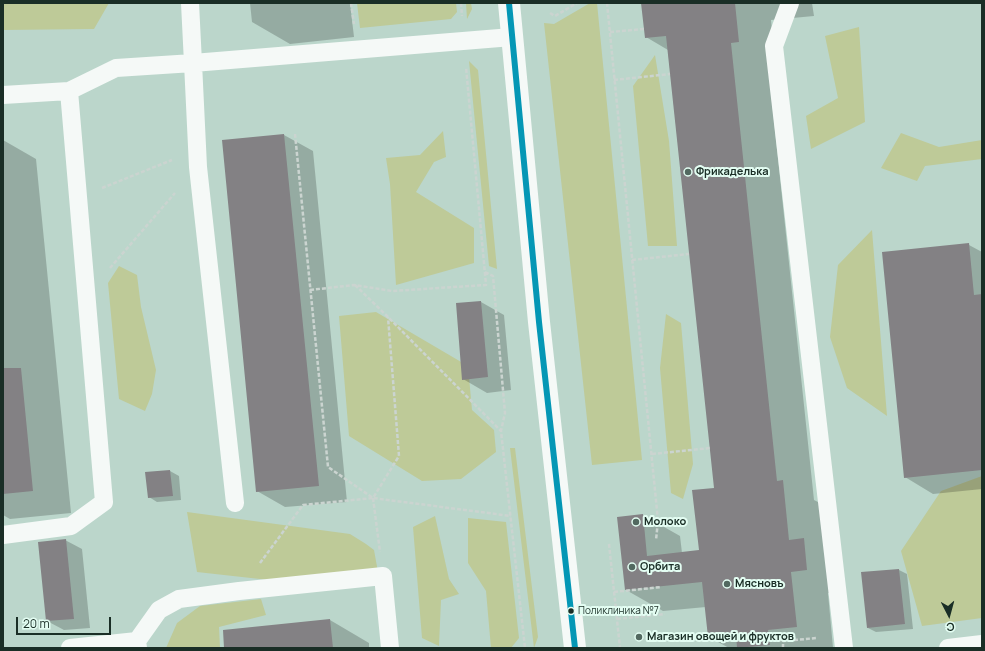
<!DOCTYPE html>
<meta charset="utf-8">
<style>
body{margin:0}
#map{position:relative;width:985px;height:651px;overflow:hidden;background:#bbd6cb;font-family:Manrope,sans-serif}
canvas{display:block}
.frame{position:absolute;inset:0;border:4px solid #1a2e26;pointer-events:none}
.north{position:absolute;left:929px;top:595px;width:40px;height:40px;-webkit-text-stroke:3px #e3fdf2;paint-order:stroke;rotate:174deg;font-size:11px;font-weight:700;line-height:16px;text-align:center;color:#1a2e26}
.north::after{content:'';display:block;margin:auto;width:14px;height:18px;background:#1a2e26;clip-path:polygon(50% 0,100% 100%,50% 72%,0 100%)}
.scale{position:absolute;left:16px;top:617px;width:95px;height:18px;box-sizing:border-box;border:2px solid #1a2e26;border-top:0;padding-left:5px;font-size:12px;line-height:14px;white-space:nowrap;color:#1a2e26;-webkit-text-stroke:3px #e3fdf2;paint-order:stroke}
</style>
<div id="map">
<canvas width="985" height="651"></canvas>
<div class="frame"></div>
<div class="north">С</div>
<div class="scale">20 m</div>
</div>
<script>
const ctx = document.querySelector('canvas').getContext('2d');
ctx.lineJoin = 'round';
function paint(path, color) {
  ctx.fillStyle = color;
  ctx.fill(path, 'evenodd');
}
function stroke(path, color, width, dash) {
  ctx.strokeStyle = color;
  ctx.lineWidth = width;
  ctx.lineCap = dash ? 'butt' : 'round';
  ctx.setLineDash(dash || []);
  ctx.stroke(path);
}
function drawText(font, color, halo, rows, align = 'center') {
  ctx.font = font + ' Manrope,sans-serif';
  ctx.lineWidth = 4;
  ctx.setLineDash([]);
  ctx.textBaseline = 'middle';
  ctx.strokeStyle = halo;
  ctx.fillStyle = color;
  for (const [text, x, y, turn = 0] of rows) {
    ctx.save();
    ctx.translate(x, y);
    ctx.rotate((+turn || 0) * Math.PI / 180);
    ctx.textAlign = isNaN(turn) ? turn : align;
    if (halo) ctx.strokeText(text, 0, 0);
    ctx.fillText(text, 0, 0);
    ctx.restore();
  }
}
paint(new Path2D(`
 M3,3H109L94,29L3,30Z
 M357,3H456L457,12L451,19L360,28Z
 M466,3H471L472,9L467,19Z
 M590,3H597L642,460L592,465L544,23L554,24Z
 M859,27L865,122L811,149L806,116L838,98L825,36Z
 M655,55L669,141L677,246H648L633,86Z
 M469,61L478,70L497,269L489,266Z
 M443,131L446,157L434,162L416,192L474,228V263L396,285L390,184L386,158L420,155Z
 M901,133L939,147L982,140V159L925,166L917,181L881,168Z
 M872,230L887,416L847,388L830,337L838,265Z
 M119,266L137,275L141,307L156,370L152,394L145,411L119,399L108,283Z
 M376,312L468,366L472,410L494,430L496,452L461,479L422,481L349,436L339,316Z
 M666,314L681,323L693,464L683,499L671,493L660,368Z
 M510,448H515L538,637L534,648Z
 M982,476V618L922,626L901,551L941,491Z
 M187,512L350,534L366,544L374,550L378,572L278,581L197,572Z
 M435,516L449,579L459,594L441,600L439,646L422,638L413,527Z
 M468,518L506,522L519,638L511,648H491L486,591L468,563Z
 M261,599L266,615L219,627L220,648H166L177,623L200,606Z`), '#beca98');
paint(new Path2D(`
 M250,3H350L354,37L290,44L252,22Z
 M642,3H812L814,16L771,20L775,63L768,64L814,500L820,503L844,591L828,593L833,648H729L709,637L706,607L663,611L626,590L643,515L680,536L682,553L700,551L715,489L668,50L646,37Z
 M284,135L313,151L347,502L285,507L257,491L223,141Z
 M3,140L36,159L71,513L10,519L3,515Z
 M969,245L982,252V489L933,494L905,477Z
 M481,302L504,315L511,390L487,393L463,379Z
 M170,471L179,476L181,500L157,502L149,497L146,473Z
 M65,540L82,549L90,628L64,630L47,621Z
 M899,570L907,574L913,629L876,632L868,628Z
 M330,620L369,643V648H243Z`), '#0003');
paint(new Path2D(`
 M641,3H735L739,42L731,43L777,481L783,480L789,540L804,538L807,570L791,572L797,627L768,630L770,645L737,648L736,634L708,637L702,582L625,590L617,517L643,514L647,556L699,550L692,490L714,488L666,36L645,38Z
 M284,134L319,486L256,492L222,140Z
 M969,243L974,295L982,294V470L904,478L882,252Z
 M481,301L488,377L462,380L456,303Z
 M3,368H21L33,491L3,494Z
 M170,470L173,496L148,498L145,472Z
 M66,539L74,619L46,621L38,542Z
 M899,569L905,624L867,628L861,572Z
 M330,619L333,648H224L223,630Z`), '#838184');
stroke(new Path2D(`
 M351,3L354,24
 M461,3L462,16
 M607,3L658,521L656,540
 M550,13L555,16L577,3
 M610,32L644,29
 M614,80L670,74
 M295,134L328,467L373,498L511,516
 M102,188L172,160
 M632,260L689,254
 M110,268L175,193
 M485,272L493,276L505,413L501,431L525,648
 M355,285L388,317L501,431
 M310,290L354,285L392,291L486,285L466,67
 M652,454L710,448
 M373,498L380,552
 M609,544L620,648
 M260,563L303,505L373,498L399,456L388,317
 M614,592L661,587
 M617,619L665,614
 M783,648V641L817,638`), '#cbd4d0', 2.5, [4, 2]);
stroke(new Path2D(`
 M190,3L193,63L512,37
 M790,3L774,46L844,648
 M3,95L69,91
 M3,535L71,526L104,502L69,91L116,68L193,63L198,167L235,503
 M70,648L137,641
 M138,648L137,641L159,610L179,599L239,591L383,576L390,648
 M948,648L982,644`), '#f5f9f7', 18);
stroke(new Path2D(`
 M509,3L539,322L575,648`), '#f5f9f7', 22);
stroke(new Path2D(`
 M509,3L539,322L575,648`), '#0497b5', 6);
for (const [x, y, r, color] of [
 [688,172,4,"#526960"],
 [636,522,4,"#526960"],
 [632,567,4,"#526960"],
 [727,584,4,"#526960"],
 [571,611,3.5,"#1a2e26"],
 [639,637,4,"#526960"]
]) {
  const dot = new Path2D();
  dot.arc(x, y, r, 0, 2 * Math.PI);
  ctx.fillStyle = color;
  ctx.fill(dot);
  stroke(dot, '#e3fdf2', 1.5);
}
drawText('10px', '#1a2e26', '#e3fdf2', [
 ["Поликлиника №7",578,611]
], 'left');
drawText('bold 11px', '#1a2e26', '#e3fdf2', [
 ["Фрикаделька",696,172],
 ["Молоко",644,522],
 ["Орбита",640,567],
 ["Мясновъ",735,584],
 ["Магазин овощей и фруктов",647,637]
], 'left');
</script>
